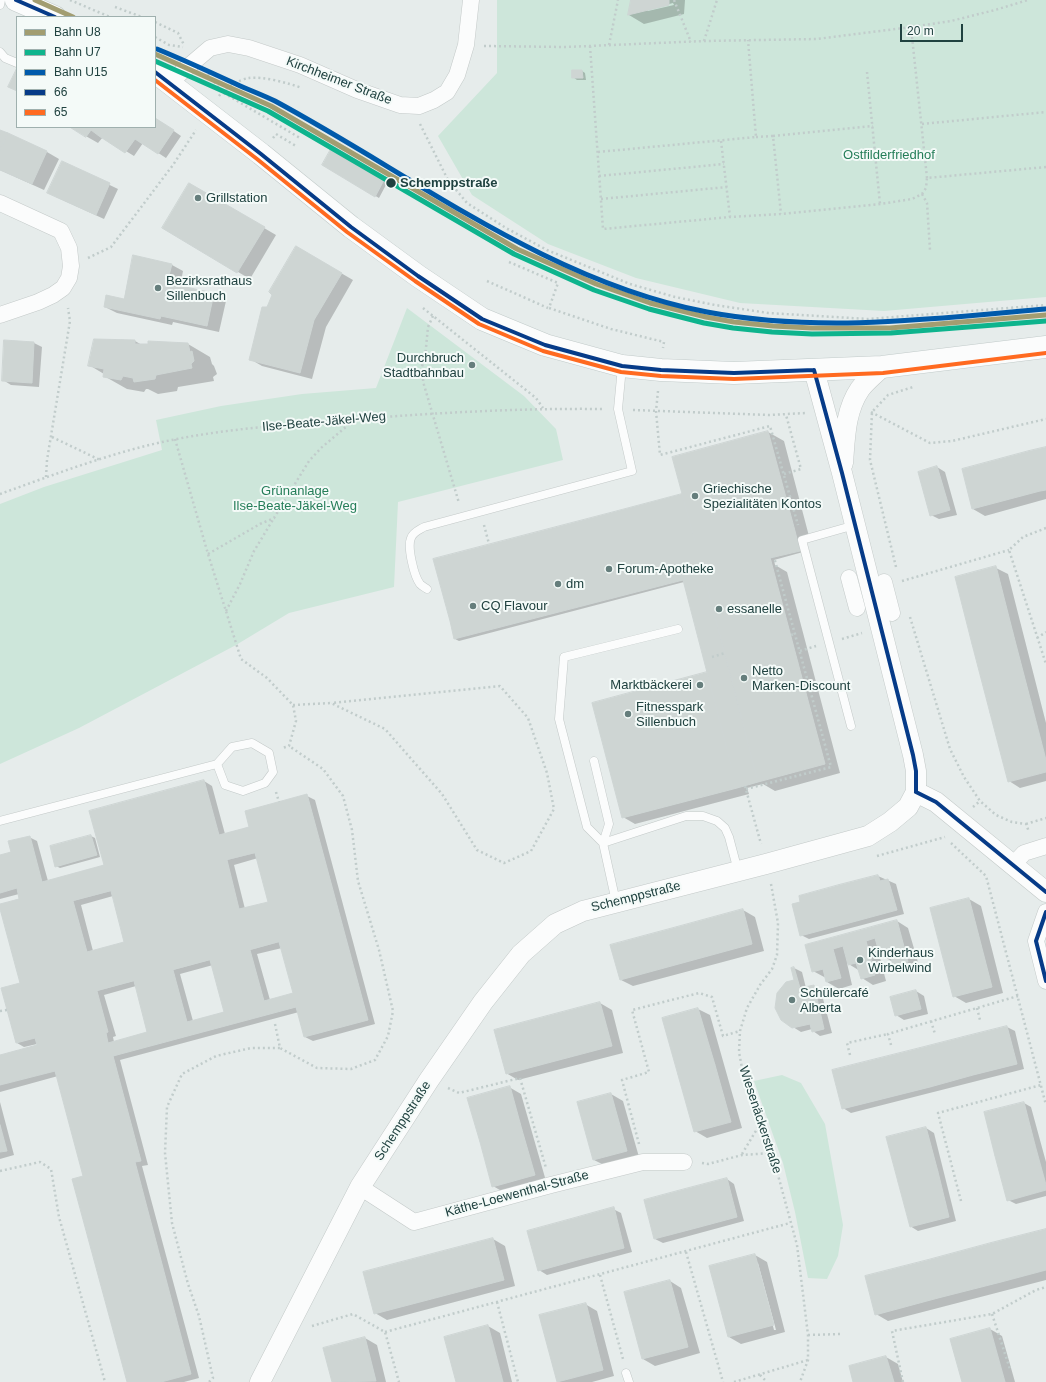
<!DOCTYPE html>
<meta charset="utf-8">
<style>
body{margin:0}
#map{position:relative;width:1046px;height:1382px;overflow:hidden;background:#e6eceb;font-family:Arial,sans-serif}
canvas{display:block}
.legend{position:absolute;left:16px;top:16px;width:140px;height:112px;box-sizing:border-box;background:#f4faf8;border:1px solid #9fb0ae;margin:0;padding:5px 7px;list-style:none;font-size:12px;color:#204240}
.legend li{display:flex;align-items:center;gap:8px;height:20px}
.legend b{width:20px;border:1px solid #9fb0ae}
.scale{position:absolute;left:900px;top:24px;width:63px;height:18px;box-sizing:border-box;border:2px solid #204240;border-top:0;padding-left:5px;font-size:12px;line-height:14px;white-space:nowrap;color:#204240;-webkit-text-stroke:3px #f4faf8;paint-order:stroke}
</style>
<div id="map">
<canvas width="1046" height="1382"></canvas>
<ul class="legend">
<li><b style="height:5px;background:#a29d71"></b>Bahn U8</li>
<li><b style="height:5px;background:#0eb48d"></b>Bahn U7</li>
<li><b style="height:5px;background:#005aab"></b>Bahn U15</li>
<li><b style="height:5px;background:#063b88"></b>66</li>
<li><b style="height:5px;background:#ff6a20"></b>65</li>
</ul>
<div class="scale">20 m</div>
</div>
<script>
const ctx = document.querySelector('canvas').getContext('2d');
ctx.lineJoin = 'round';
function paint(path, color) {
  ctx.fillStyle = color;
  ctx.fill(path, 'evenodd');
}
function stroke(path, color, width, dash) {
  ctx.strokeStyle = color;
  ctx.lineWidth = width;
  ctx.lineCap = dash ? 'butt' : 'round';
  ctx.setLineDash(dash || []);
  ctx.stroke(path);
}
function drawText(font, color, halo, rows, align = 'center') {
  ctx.font = font + ' Arial,sans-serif';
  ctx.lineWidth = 4;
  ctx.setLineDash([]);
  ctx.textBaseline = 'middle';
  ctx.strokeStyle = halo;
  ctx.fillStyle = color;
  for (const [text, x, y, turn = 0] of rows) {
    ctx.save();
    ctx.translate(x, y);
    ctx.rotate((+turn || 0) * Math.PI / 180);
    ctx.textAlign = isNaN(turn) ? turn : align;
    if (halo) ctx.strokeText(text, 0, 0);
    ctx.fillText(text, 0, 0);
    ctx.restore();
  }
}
paint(new Path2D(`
 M497,0H1046V297L884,311L740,303L636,278L548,244L472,195L438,136L497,73Z
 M407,308L524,396L556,429L563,460L398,502L394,587L289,613L236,645L79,728L0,764V504L44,487L162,450L156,420L221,406L302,394L376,388Z
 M782,1075L801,1083L825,1124L843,1225L838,1256L827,1279L808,1278L795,1212L783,1163L754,1081Z`), '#cde6da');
paint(new Path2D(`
 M633,0H685L684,14L644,24L629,15ZM673,3L674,5L648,11L647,10Z
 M582,71L585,73L586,80H577L573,77Z
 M155,118L181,136L166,158L143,143L134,156L103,137L98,143L70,127H155Z
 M0,131L47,152L59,159L44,190L0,170Z
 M331,150L387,183L379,198L323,165Z
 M62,162L118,189L104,219L56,197Z
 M189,184L276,235L250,279L163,228Z
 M296,247L353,280L326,327L312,379L262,366L250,359L267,308Z
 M172,265L183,271L180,287L214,294L226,301L219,332L173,322L172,325L117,313L105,307L124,300Z
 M5,341L34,343L42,347L39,387L11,385L3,380Z
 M135,341L142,345L188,344L210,357L212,364L214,366L217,374L213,377L214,381L178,387L177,391L158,394L148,389H146L144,392L127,389L104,376V374L89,365Z
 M768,432L784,441L810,540L800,543L803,552L774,560L775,565L787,572L840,773L775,791L763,784L747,788L749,794L635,824L623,817L708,673L684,582L459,641L455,639L435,560L683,494Z
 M1046,448V499L985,516L973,509Z
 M937,467L945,472L957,515L939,519L931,515Z
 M996,568L1008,574L1046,723V781L1020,788L1009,781Z
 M204,781L212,786L225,834L250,827L307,796L315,800L375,1024L313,1041L305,1037L299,1012L120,1060L148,1165L142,1166L199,1378L184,1382H128L85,1176L58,1076L0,1092V1056L38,1046L37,1044L24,1047L17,1043L21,984L0,905L21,899L19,894L0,899V856L12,853L29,837L37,841L48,881L105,865ZM258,858L270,903L245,909L234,865ZM113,896L126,943L93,951L81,905ZM282,948L294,994L270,1000L257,954ZM213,965L225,1012L193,1021L180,974ZM136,986L149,1033L114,1042L113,1037L116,1036L104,995Z
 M91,836L95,838L100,857L60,868L56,866L51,847Z
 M878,876L896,884L904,914L809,939L801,935L802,903L800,896Z
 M969,899L981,906L1003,993L966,1003L954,996Z
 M743,910L755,917L764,951L633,986L621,980Z
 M897,921L908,928L920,969L906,972L894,965L893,962L879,954L886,981L873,985L862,978L860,971L847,963L852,985L839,989L827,982L826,978L813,971L806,945Z
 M792,968H794L802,972L806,988L814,986L821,991L832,1033L820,1036L813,1031L812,1029L801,1032L793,1027L795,981Z
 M916,991L924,996L928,1014L904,1020L896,1015Z
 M600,1003L612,1010L623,1053L518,1080L506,1073Z
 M698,1009L710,1015L742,1128L707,1138L695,1131L663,1019Z
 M1007,1027L1015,1031L1024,1069L851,1113L843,1108Z
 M509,1087L521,1094L546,1181L505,1193L493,1186Z
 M611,1094L623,1101L639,1157L606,1166L594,1160Z
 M0,1102L14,1155L0,1159Z
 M1024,1103L1031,1107L1046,1162V1196L1016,1204L1008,1200Z
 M926,1128L934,1133L956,1221L918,1231L910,1226Z
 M727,1179L734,1184L744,1221L663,1243L655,1239Z
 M613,1209L621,1213L632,1252L547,1275L539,1270Z
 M1046,1230V1280L888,1321L876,1314Z
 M493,1239L505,1246L515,1286L387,1320L375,1313Z
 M755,1255L767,1262L785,1332L741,1344L729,1337ZM756,1263H758L776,1330H774Z
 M670,1281L681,1288L700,1353L655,1366L643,1359Z
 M585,1304L597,1311L614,1376L592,1382H559L558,1381Z
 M488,1326L500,1333L512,1382H457Z
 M990,1329L1002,1336L1015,1382H963Z
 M365,1338L377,1345L386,1382H333L325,1348Z
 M886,1357L898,1364L903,1382H854L850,1366Z`), '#0003');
const building = new Path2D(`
 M631,0H669V5L628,15Z
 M17,68V91L8,87Z
 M572,70H582L583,78H572Z
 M155,118L174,130L158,154L135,139L125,153L99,136L105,127H155Z
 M70,127H105L99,136L91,130L86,137Z
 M0,130L8,133L0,150Z
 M8,133L47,151L32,184L0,170V150Z
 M331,149L384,180L375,197L322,165Z
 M62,161L110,183L96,215L47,193Z
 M189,183L265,227L237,273L162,228Z
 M296,246L342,273L314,320L300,373L249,360L262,307H267L272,295L269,292Z
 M133,255L172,264L167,283L214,293L207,326L161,316L160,319L104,307L106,295L124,299Z
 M94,339L135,340V344H148V341L188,343L190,352L192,351L194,361L191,364L192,368L156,375L155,379L134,382L133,378L123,376L121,380L103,377L104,369L88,366Z
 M4,340L34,342L32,383L2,381Z
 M768,431L795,531L699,556L672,457Z
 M1046,447V490L1040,491L1029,451Z
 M1029,451L1040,491L972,509L962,469Z
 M937,466L950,510L930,516L918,472Z
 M682,494L699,556L795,531L800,551L770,558L771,561L705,579L758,782L737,788L683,580L454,639L450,621L630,574L614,512Z
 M614,512L630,574L450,621L433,559Z
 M771,561L798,663L732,680L705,579Z
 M996,566L1013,633L972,644L955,577Z
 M1013,633L1031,702L990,713L972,644Z
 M798,663L825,764L758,782L732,680Z
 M707,672L737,788L622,818L592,703Z
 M1031,702L1046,760V772L1008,782L990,713Z
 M204,780L219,835L249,827L245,811L307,794L368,1020L304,1037L296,1007L113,1056L141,1161L135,1162L191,1374L161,1382H127L72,1179L83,1176L55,1071L0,1085V1055L37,1045L35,1038L16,1043L1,988L20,983L0,909V904L19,899L17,888L0,893V855L11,852L8,841L30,836L42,882L104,865L89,811ZM255,853L268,902L239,909L227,860ZM111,891L124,942L87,952L73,901ZM279,942L293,993L264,1001L250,950ZM210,960L224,1012L187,1022L173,970ZM134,981L147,1032L108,1043L106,1033L108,1032L97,991Z
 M91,835L97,855L55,867L50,846Z
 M878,875L880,881L888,879L897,910L849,923L839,885Z
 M839,885L849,923L800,936L792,904L800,902L799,896Z
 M969,898L992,987L953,997L930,908Z
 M743,909L752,944L686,962L677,927Z
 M897,920L908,962L893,966L890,953L880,956L875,938L866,941L875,975L861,979L856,963L848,965L843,946L833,949L841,978L826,982L823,969L812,972L805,945Z
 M677,927L686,962L620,980L610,945Z
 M794,967L800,988L814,985L824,1029L812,1032L810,1024L792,1028L781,1020L775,1008L777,993L786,982L794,980L791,968Z
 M916,990L921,1009L895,1016L890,997Z
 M600,1002L612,1046L559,1060L547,1016Z
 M698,1008L715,1065L678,1075L662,1018Z
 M547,1016L559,1060L506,1074L494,1030Z
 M1007,1026L1017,1064L973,1075L963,1037Z
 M963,1037L973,1075L930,1087L920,1048Z
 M920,1048L930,1087L886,1098L876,1059Z
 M876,1059L886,1098L842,1109L832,1070Z
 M715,1065L731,1122L694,1132L678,1075Z
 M510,1086L522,1130L480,1142L467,1098Z
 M611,1093L627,1151L593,1160L577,1102Z
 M1024,1102L1035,1145L995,1156L984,1112Z
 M0,1125L7,1151L0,1152Z
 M926,1127L938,1172L898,1182L886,1137Z
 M522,1130L535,1175L492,1187L480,1142Z
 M1035,1145L1046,1185V1190L1007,1201L995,1156Z
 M938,1172L949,1217L910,1227L898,1182Z
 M727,1178L737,1217L696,1228L685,1189Z
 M685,1189L696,1228L654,1239L644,1200Z
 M614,1207L624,1248L581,1259L571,1219Z
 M571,1219L581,1259L538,1271L527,1231Z
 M1046,1229V1270L1001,1282L991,1243Z
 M493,1238L504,1280L439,1297L428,1255Z
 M991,1243L1001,1282L938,1298L928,1260Z
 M755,1254L774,1325L728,1337L709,1266Z
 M428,1255L439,1297L374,1314L363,1272Z
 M928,1260L938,1298L875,1315L865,1276Z
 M670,1280L688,1347L642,1359L624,1292Z
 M586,1303L603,1370L557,1382L539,1315Z
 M488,1325L503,1382H456L444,1337Z
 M990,1328L1005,1382H962L950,1339Z
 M365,1337L376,1381L332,1382L323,1348Z
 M886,1356L894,1382H853L849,1366Z`);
paint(building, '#ced5d3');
stroke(building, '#ced5d4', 1);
const service = new Path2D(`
 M0,5L1,0
 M0,52L5,58L17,63
 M427,589C424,587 422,586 420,584C414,576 407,547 411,538C413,532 419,530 424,527L632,471L618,409L622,367
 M678,629L564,657L559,719L587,827L603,843L686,816H703L717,821L725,828L729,837L738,871
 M851,726L802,540L855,525
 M594,761L609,824L603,843L616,902
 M0,821L217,764L232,747L252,743L269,753L273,772L265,783L243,791L225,785L217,764
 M626,1373L629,1382`);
const minor = new Path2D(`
 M169,83L210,48L228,44L249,48L300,65L357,90L400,105L419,106L434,100L447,92L457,75L466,45L471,0
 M0,203L61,231L69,248L71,266L69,278L63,288L53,295L38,302L0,315
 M849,578L857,608
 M884,582L892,613
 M1013,865L1024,853L1046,846
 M1046,912L1036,941L1046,981
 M360,1187L414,1222L551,1185L643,1162H684`);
const tertiary = new Path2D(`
 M843,463C845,438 845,411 860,389C866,381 875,374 882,367
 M916,792L936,802L1046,892
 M260,1382L360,1187L429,1080L483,1002L521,954L555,924L583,911L766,864L868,836L890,822L908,807L916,792V771L913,755L842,473L814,370`);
const secondary = new Path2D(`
 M16,0L55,17
 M155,72L261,154L351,227L418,276L482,319L545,345L622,366L661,370L734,373L882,367L1046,347`);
stroke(service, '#c3c9c8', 9);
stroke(minor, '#c3c9c8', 17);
stroke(tertiary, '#c3c9c8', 21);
stroke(secondary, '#c1cac9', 23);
stroke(new Path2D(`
 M70,0L110,17
 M674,0L691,42
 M115,7L142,17
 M155,22L178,33L184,45
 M911,27L927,178
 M155,37L169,45L183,47
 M704,41L717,0
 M609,45L618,0
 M484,46L566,47L704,41L817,39L911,27L951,21L995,10L1028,0
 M590,46L603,229L730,217L781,214L880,204L912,199L922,194L926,188L927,178L1046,167
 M867,72L880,204
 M208,74L222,92L300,138
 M219,96C224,89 240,79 249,78C263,76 288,83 302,88
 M420,124L448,180L467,203L506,228L547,250L630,284L675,297L715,305L768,313L868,319L1046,305
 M922,124L1046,112
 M773,136L873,126
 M756,137L773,136L781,214
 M273,138L276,134L296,146
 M721,141L730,217
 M598,152L756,137L748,40
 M599,176L724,164
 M922,194L927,203L930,250
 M601,199L727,187
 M88,258L111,247L173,165L196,130
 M509,262L558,283L549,308L611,329L664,342L663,348
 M487,281L548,308
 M423,308L536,398L543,408
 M433,316L428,327L425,358L421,369L424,385L459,503
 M658,391L656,411L660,455L770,426L798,525
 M633,410L769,415L806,413
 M871,412L930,443L952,441L1046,419
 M52,437L100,460
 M175,439L208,554L241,659L267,678L293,705L296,721L289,746L282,748
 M784,474L801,469L786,415
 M46,477L47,460L70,321L68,308
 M0,494C56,474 118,450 177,439C232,428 289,425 345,420C432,413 517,408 604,409
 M484,525L489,544
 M1046,528L1023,537L1009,550L1046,664
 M208,554L260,524L274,518L309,461L321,448L354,420
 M896,567L870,460L872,412L888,395L913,387
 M902,581L1009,550
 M226,611L240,584L254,551L274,518
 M910,617L950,749L964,777L980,801L996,815L1012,822L1026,824L1029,832
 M791,635L795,634
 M1037,638L1046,632
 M842,639L862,633
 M800,651L816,646
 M712,657L725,653
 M293,705L331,703L385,729L442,794L477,850L504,863L531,851L554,809L547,773L528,718L500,686L331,703
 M745,786L761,844
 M746,789L831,767L774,557
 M276,792L279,802
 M973,807L980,801
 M1026,824L1046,818
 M951,843L986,876L1046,1105
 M877,856L945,837
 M771,884L778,923L777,955L772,969L760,985L747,1008L740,1031L739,1052L744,1079L772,1153L797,1245L808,1335V1360L800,1382
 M977,1008L980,1020
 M0,1011L7,1010
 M931,1021L935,1034
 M275,1024L280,1048L317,1068L351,1069L375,1060L388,1036L393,1011L379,950L358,881L352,830L343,796L323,769L289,746
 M891,1045L888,1034L1018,996
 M850,1055L847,1043L888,1034
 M448,1088L459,1093L520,1078L546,1168
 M639,1144L622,1080L649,1072L632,1010L699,993L712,997L723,1036L740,1031
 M742,1154L760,1124
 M702,1163L708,1164L742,1155L772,1153
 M0,1171L40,1162L51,1169L59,1217L105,1382
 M961,1201L938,1113L1041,1085
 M686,1252L723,1382
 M600,1275L623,1359
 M497,1302L518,1382
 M992,1314L1010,1369
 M312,1326L353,1314L385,1332L399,1382
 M385,1332L790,1223
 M808,1335L842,1334
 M760,1375L767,1382
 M209,1382L213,1378L199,1316L188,1284L172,1223L165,1153L167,1107L182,1074L216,1056L251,1048H280
 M734,1382L808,1360
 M903,1382L892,1331L992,1314L1036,1290L1046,1287`), '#c1cccb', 2.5, [2, 3]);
stroke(service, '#fbfcfc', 8);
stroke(minor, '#fbfcfc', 16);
stroke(tertiary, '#fbfcfc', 20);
stroke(secondary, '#fbfcfc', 22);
stroke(new Path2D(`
 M16,0L55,17
 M155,72L261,154L351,227L418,276L482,319L545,345L622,366L661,370L734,373L814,370
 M814,370L842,473L913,755L916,771V792
 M916,792L936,802L1046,892
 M1046,912L1036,941L1046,981`), '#063b88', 4);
stroke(new Path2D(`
 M155,80L257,159L347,232L415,281L479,324L543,351L621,372L661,376L734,379L883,373L1046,353`), '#ff6a20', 4);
stroke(new Path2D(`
 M35,0L73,17
 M155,54L271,106L517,249L596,284L650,303L706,317L734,322L773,326L812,328H890L1046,315`), '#a29d71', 5);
stroke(new Path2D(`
 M155,61L268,111L514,254L594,290L649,309L704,323L733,328L772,332L812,334L891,333L1046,321`), '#0eb48d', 5);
stroke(new Path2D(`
 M157,49C184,60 210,72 236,84C249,90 263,95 275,101C416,177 547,281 707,312C819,333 933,319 1045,309`), '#005aab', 5);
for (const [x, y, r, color] of [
 [391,183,5.5,"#204240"],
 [198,198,4,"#657e7c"],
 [158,288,4,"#657e7c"],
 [472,365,4,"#657e7c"],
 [695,496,4,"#657e7c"],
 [609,569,4,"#657e7c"],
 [558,584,4,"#657e7c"],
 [473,606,4,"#657e7c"],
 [719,609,4,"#657e7c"],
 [744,678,4,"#657e7c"],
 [700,685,4,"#657e7c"],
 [628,714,4,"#657e7c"],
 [860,960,4,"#657e7c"],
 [792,1000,4,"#657e7c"]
]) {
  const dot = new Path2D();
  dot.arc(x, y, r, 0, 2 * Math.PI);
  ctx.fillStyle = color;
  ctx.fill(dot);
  stroke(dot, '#f4faf8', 1.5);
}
drawText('13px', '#204240', '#f4faf8', [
 ["Kirchheimer Straße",339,81,21],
 ["Ilse-Beate-Jäkel-Weg",324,422,-5],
 ["Schemppstraße",636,897,-14],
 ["Wiesenäckerstraße",760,1120,72],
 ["Schemppstraße",403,1121,-57],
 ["Käthe-Loewenthal-Straße",517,1194,-15]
]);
drawText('13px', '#257e59', '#f4faf8', [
 ["Ostfilderfriedhof",889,155],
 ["Grünanlage",295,491],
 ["Ilse-Beate-Jäkel-Weg",295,506]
]);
drawText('bold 13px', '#204240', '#f4faf8', [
 ["Schemppstraße",400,183]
], 'left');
drawText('13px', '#204240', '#f4faf8', [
 ["Grillstation",206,198],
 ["Bezirksrathaus",166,281],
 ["Sillenbuch",166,296],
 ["Durchbruch",464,358,"right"],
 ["Stadtbahnbau",464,373,"right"],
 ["Griechische",703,489],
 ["Spezialitäten Kontos",703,504],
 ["Forum-Apotheke",617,569],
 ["dm",566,584],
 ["CQ Flavour",481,606],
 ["essanelle",727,609],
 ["Netto",752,671],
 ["Marken-Discount",752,686],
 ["Marktbäckerei",692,685,"right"],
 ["Fitnesspark",636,707],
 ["Sillenbuch",636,722],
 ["Kinderhaus",868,953],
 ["Wirbelwind",868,968],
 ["Schülercafé",800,993],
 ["Alberta",800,1008]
], 'left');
</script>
